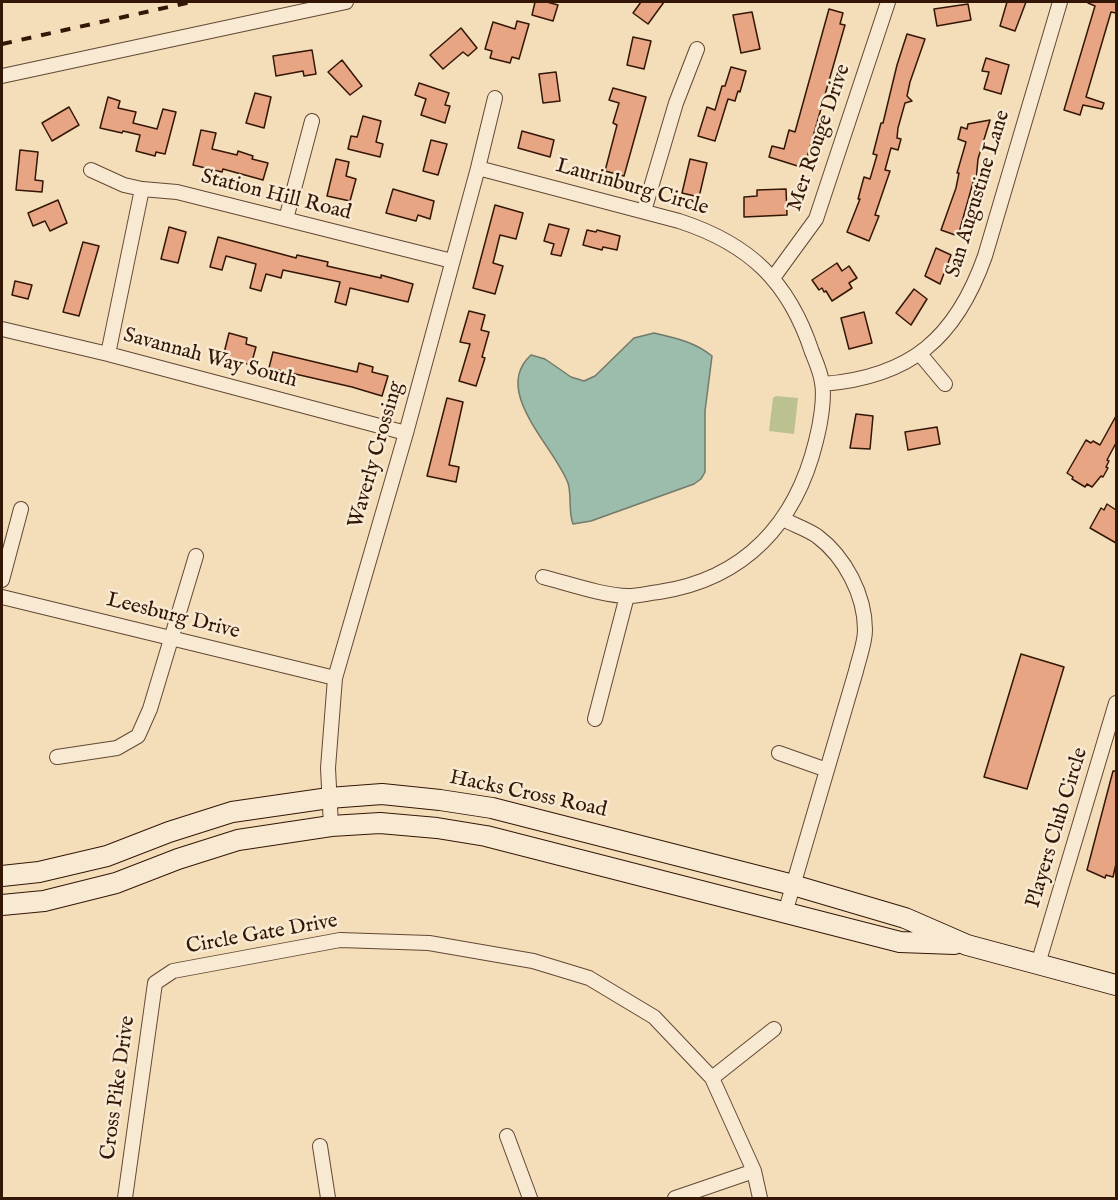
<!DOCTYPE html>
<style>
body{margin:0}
#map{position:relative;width:1118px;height:1200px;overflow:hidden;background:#f4ddb9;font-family:"IM FELL English",serif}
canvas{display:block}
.frame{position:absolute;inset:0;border:3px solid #331606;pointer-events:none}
</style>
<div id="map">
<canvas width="1118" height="1200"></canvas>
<div class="frame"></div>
</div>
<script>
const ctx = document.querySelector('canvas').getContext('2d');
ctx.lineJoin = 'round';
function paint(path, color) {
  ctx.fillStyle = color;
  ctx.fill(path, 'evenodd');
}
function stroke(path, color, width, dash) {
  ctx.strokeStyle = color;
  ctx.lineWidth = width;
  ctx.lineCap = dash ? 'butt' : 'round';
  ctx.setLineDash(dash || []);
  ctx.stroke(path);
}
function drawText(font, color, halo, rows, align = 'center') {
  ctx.font = font + ' "IM FELL English",serif';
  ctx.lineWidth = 5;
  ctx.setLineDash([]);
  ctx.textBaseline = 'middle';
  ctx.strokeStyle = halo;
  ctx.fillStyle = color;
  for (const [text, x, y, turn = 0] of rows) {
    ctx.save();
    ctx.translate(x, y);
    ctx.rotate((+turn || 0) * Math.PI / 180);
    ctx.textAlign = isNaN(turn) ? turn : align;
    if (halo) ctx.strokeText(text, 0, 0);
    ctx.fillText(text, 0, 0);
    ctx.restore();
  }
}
paint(new Path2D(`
 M776,396L798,398L794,434L769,431L773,398Z`), '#bbc18f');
const water = new Path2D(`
 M654,333C676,338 695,342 712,356L705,411V472L701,479L694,484L591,521L573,524C568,512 572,496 568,483C554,446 491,391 531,355L545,359L571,377L584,381L595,376L634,338Z`);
paint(water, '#9cbcac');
stroke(water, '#727a6a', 1.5);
const building = new Path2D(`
 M535,2H547L558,5L553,21L532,15Z
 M641,2H664L648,24L633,13Z
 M1007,2H1026L1015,31L1000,26Z
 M1088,2H1116V13L1111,12L1086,97L1104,103L1102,109L1083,105L1080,115L1064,110L1095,6L1088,3Z
 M968,4L971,20L937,26L934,9Z
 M829,9L843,13L840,24L845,25L804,168L769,157L772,146L784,149L789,130L795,132Z
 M752,12L760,49L741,53L733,15Z
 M517,21L529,24L519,59L512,57L510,63L490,58L492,51L485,49L493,22L515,29Z
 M461,28L477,48L468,56L463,52L443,69L430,55Z
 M907,34L925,39L910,82L907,96L912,101L905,103L898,128L897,138L901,139L898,150L891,148L885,170L890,171L875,215L879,216L869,241L847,232L860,199H858L864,177L870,179L877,155L873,154L881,123H883L897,65Z
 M633,37L651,41L644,69L627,65Z
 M312,50L316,74L304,76L303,71L276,76L273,56Z
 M986,58L1009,65L1001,94L984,89L989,72L982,71Z
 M342,60L362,86L350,95L328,72Z
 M731,67L746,71L740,92L738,91L735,101L728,99L715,141L698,136L707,107L715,110L722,86H725Z
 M556,72L560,101L543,103L539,74Z
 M419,83L449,93L445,105L450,106L445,123L421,115L426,99L415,95Z
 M613,88L646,97L624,176L605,171L617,125L613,123L619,103L609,100Z
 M255,93L271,97L264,128L246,123Z
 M108,97L120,101L118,108L136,112L133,123L157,129L163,109L176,112L165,154L156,152L155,156L136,151L140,135L123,131L122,133L100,128Z
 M69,107L79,125L52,141L42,123Z
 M363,116L381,121L376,142L383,144L380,157L348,149L351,136L357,137L358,134Z
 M990,120L978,159L976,180L974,179L958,236L941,230L956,188L959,173H957L966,142L958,139L961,127L967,129L968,124Z
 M201,130L216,133L212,149L237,155L238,151L253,156L252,159L268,163L263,180L223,169L222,172L193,165Z
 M522,131L554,140L550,157L518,148Z
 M431,140L447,144L438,175L423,171Z
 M20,150L38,152L35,180L43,181L42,192L16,190Z
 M336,159L349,162L346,176L356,179L350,201L327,196Z
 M690,159L707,163L699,197L682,193Z
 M393,189L434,201L430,219L418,215L416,221L386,213Z
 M786,189L787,215L744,217V197L757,196V190Z
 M58,200L67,223L50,231L45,221L33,226L28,213Z
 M495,205L523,213L516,239L500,235L493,263L503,266L495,294L473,288Z
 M549,224L569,229L561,256L551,254L554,244L544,241Z
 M169,227L186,232L178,263L161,259Z
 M587,230L596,232L597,230L620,236L617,250L603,247L602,250L583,245Z
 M218,237L296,258L297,255L328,262L327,266L381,278V275L413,284L408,302L350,288L346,305L335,302L340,282L283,270L281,278L266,274L261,291L250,288L256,264L226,256L222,270L210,267Z
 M83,242L99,246L79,316L63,312Z
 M936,248L951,255L940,284L925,276Z
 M837,263L842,271L849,266L857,278L849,283L852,288L832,301L826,291L824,292L822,288L819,290L812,280Z
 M15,281L32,285L28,299L12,295Z
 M914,289L927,299L911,325L896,313Z
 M469,311L485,315L481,330L489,332L482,357L485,358L476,386L459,381L470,344L460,342Z
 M864,312L872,343L849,349L841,318Z
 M229,333L247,338L246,344L256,347L251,365L223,357Z
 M273,352L357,372L359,363L373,367L372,372L388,376L382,396L352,387L269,368Z
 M447,398L463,402L449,465L459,467L456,482L427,476Z
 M856,414L873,416L870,449L850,448Z
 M1116,416V443L1107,460L1109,461L1106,467L1108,468L1103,477L1101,476L1092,487L1087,484L1085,487L1072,479L1073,477L1067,473L1086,440L1091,443L1093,441L1100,445Z
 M937,427L940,444L908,450L905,432Z
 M1107,504L1116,510V543L1090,528L1101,508L1104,510Z
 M1021,654L1064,667L1027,789L984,777Z
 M1113,771H1116V864L1113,877L1106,875L1105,878L1087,870Z`);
paint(building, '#e7a584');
stroke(building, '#331606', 1.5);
const street = new Path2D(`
 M2,76L346,2
 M478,168L679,221C750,244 789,282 812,352C816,362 821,373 822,383C825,398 820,426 816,441C796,523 745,579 659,592C649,593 638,596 628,596C604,596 567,583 543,577
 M91,170L124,185L142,189L177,192L452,261
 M644,211L676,103L697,49
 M286,219L312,121
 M773,278L816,219L888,2
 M2,329L108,354L406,433
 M108,354L142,189
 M920,354L945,384
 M823,384C911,377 956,338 985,256L1060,2
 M783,519C794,525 807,529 817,536C845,557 865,595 865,630C865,643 859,658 856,671L785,913
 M2,580L21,509
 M2,597L335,678
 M595,719L627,596
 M779,753L827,770
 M57,757L117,748L138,736L150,709L196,556
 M331,826L328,768L335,678L406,433L478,168L495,98
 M1038,964L1116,703
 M712,1078L774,1029
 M507,1136L530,1198
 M320,1146L328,1198
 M125,1198L155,983L173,971L340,940L429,943L533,961L589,978L654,1017L712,1078L754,1171L760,1198
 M675,1198L754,1171`);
const secondary = new Path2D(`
 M2,876L39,872L107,856L169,832L232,812L329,798L382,794L440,800L492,808L793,885L905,918L967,945L1116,985
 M2,905L44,901L116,883L178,859L238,840L331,826L380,823L437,828L486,836L900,942L955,944`);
stroke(street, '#634833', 16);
stroke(secondary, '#331606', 22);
stroke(street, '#f8e9d2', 14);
stroke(secondary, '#f8e9d2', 20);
stroke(new Path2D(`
 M2,44L191,2`), '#331606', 4, [10, 10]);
drawText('21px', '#331606', '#f8e9d2', [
 ["Mer Rouge Drive",820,138,-71],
 ["Laurinburg Circle",632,188,16],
 ["San Augustine Lane",979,194,-73],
 ["Station Hill Road",276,196,14],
 ["Savannah Way South",210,359,15],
 ["Waverly Crossing",377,455,-74],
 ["Leesburg Drive",173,617,14],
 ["Hacks Cross Road",528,795,12],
 ["Players Club Circle",1058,828,-73],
 ["Circle Gate Drive",262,935,-10],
 ["Cross Pike Drive",119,1088,-82]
]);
</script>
